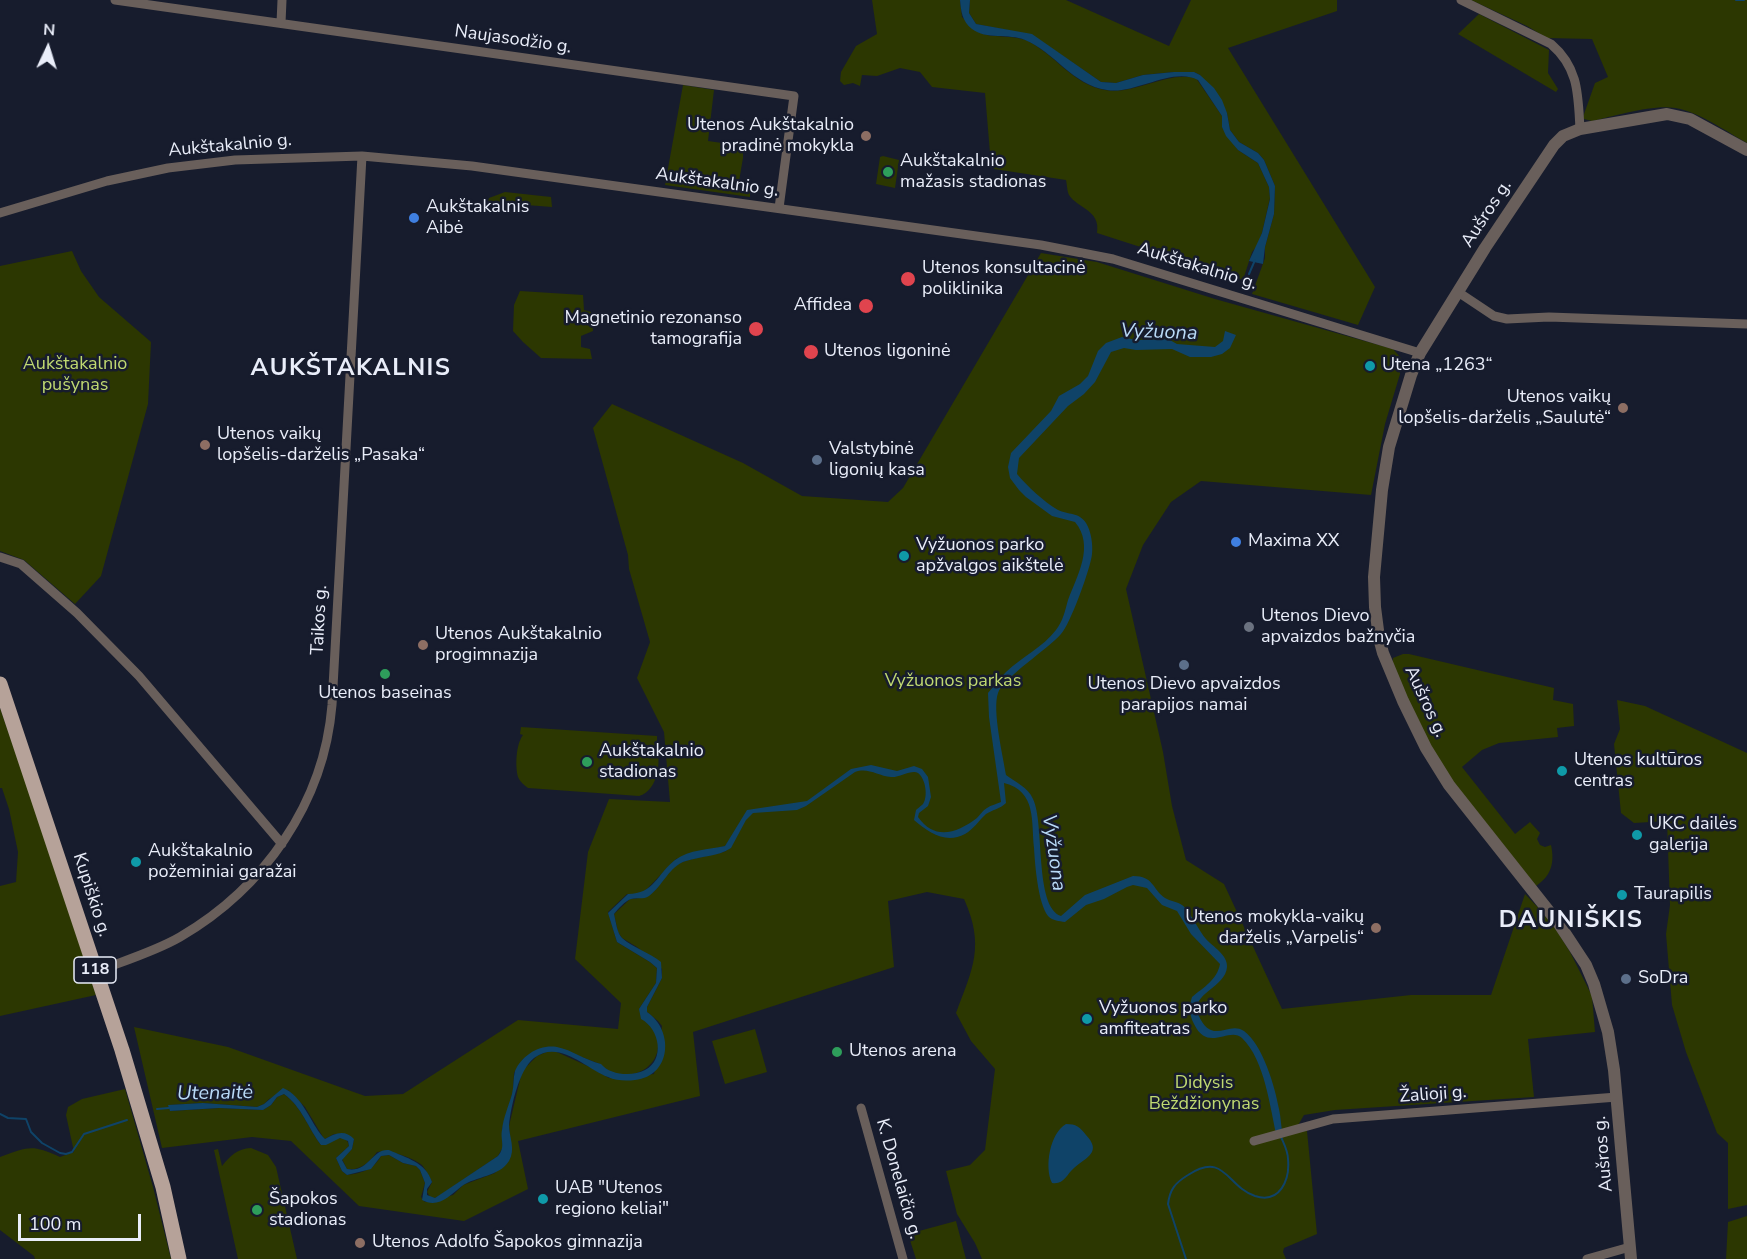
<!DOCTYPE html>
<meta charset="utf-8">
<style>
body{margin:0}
#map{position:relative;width:1747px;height:1259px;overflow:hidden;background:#171c2d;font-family:"Nunito Sans",sans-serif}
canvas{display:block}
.north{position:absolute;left:18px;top:18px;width:60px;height:60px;-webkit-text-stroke:4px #171c2d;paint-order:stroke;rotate:4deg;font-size:16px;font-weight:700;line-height:24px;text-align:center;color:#e9edf9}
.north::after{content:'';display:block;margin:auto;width:21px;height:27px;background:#e9edf9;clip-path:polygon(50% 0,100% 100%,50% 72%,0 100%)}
.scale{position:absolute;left:18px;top:1214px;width:123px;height:27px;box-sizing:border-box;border:3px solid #e9edf9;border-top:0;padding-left:8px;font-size:18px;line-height:21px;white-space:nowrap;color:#e9edf9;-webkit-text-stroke:4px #171c2d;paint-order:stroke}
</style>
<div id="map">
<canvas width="1747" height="1259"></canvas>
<div class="north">N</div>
<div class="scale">100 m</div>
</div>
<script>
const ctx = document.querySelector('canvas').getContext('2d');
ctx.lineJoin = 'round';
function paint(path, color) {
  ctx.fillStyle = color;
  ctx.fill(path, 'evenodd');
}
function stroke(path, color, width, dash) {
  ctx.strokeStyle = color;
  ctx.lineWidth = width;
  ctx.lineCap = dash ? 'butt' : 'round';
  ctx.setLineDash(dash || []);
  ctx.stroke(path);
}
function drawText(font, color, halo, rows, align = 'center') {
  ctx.font = font + ' "Nunito Sans",sans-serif';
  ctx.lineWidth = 5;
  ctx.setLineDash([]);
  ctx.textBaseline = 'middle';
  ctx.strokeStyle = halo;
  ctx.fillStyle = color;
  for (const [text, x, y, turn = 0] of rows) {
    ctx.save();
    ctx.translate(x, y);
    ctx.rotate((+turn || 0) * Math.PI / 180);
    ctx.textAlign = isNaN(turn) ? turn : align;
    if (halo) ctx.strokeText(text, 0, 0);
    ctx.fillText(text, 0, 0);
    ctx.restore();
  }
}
paint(new Path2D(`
 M872,0H960L962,17C967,21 973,29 979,32C990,39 1013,34 1028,41C1055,55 1074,85 1105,90C1136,95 1165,71 1196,78L1222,116V127L1238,150L1258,163L1269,187L1270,198L1262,233L1257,246L1252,252L1243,280L1097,233C1101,210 1077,208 1069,195C1067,191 1067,184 1066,180L994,169L991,165L985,93L932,87L920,72L900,68L877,76L862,75L860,86L853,83L844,85L840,81L841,72L856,46L877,34Z
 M970,0H1066L1169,46L1191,0H1337V11L1228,48L1375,287L1358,325L1252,294L1265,258V247L1274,214L1275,186L1264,160L1258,153L1239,142L1230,130L1227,113L1200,75L1194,72H1174L1143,75L1116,83L1101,82L1032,35L976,24L969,13Z
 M1471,0H1747V143C1727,132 1698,111 1675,108C1654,104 1614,116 1592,121L1584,119L1583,117L1595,83L1608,77L1592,39L1547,38L1527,26Z
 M1479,14L1549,50L1548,73L1558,89L1556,92L1458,34Z
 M683,85L714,90L708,141L743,146V158L738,187L750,189V197L665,185Z
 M883,156L899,160L895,188L876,184L880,157Z
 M505,192L551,197L552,207L488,202L489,198Z
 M72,251L81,271L99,297L151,342L148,404L101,576L75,604L24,560L0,551V266Z
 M1041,253L1097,262L1215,299L1393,349L1401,358L1400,374L1385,424L1371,495L1201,481L1171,502L1143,545L1126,589L1163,752L1172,806L1186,860L1224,884L1282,1009L1411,995H1491L1525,894L1550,920L1570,952L1592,996L1595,1032L1528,1039L1534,1097L1335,1110L1304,1115L1294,1132L1307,1131L1317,1234L1284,1248L1283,1252L1286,1259H982L975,1243L957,1214L946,1171L970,1165L985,1150L995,1069L971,1041L956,1013C973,968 985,946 964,899L927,892L888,901L894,967L693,1032L700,1096L518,1141L528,1189L464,1221L359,1206L291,1141L252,1137L162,1148L134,1027L228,1047L365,1096L403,1094L518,1020L618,1029L621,1003L575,959L588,852L609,799L670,802L664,732L637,678L650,642L629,569L628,555L593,428L612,404L743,463L802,496L888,502L903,488ZM730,839L726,851C712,856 687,858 677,865C657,879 662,898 630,899L614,914L618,932L622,938L637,947L662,969V978L647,1007V1012L658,1021L662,1026L654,1074L609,1078L592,1068L559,1053L551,1050L537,1056L522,1071L509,1126L510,1137L495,1173L463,1185L453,1195L425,1202L421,1197L425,1183L420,1170L416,1166L403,1163L389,1155L381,1156C373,1170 362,1173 347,1175L342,1171L336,1158L349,1146C346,1130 330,1143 321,1145C308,1128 302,1107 284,1094L277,1097L271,1105L263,1110L220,1108L170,1111L169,1105L203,1103L257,1107L264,1104L269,1099L288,1090L305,1107L323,1137L325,1139L334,1134L354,1139L352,1149L342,1159L347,1169C360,1171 370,1162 377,1152C390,1150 412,1157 422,1165C426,1170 429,1176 432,1182L427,1192L430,1197L435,1198L442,1194L498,1156L503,1147L502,1130L513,1091L514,1073L523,1059L555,1047L600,1064C620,1086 661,1073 658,1041C657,1029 645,1021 639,1009L656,983L657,968L650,962L617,942L608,912L627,894H640L647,889L676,859L725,846Z
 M520,291L583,295L584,310L591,312L593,331L581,336V347L590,349L592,359L541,358L523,342L513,331L514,305Z
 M1403,654H1409L1554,688L1553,700L1573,704L1574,726L1557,728L1558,737L1499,743L1482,750L1462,767L1515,834L1530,822L1540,833L1537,839L1540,845L1545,847L1551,845C1555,863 1551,876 1536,886L1447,774C1434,753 1390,681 1393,658Z
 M1617,700L1645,706L1747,753V1205L1728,1209V1143L1717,1133L1686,1052L1672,1005L1666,934L1670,905L1667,821L1634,823L1621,813L1614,744L1620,729Z
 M0,708L41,826L96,995L0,1016V886L16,882L18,852L9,809L2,788H0Z
 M521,727L657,736V742H654C663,755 659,791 639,796L528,788C524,785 520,782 518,777C515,766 516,744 523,735L520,734Z
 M755,1029L767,1072L725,1084L712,1041Z
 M125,1089L153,1187L171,1259H35L34,1256L0,1230V1157C29,1147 31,1144 60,1157L74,1152L66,1115L68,1107L82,1099Z
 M251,1148L268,1155L276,1167L297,1259H238L214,1150L218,1149L222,1166C231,1155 237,1149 251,1148Z
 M1747,1216V1259H1726L1728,1222Z
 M956,1221L966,1259H916L908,1234Z`), '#2c3701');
paint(new Path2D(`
 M960,0H970L969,13L976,24L1032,34L1101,82L1116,83L1143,75L1174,72H1194L1200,75L1214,88L1222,100L1227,113L1230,130L1239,142L1258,153L1264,160L1275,186L1274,214L1265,247L1263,264L1249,261L1262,233L1270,199L1269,187L1258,163L1238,150L1226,136L1222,127V116L1198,80C1173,66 1134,95 1107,90C1072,85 1055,52 1025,40C1009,33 986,40 972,29C962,21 961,11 960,0Z
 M1225,331L1236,335L1230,348L1222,354L1211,357H1190L1172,349L1136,350L1124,348L1111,352L1095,382L1084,394L1068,406L1019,458L1017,474C1028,487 1043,501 1058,510C1068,515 1079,512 1086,523C1091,531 1093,544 1092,554C1091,567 1070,625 1061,634C1048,649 1003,678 998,693C992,710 1003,756 1006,775C1015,782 1028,787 1033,799C1045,823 1034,907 1061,916L1085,895L1133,876C1154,876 1152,889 1165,898C1170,901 1178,902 1182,905C1189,910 1199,931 1206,939C1213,947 1228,955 1227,967C1226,987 1190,994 1198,1014C1212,1047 1228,1020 1244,1031C1263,1045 1275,1087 1279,1109C1281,1118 1281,1127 1283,1137L1277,1138C1270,1108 1265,1060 1242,1038C1229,1026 1208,1053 1194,1024C1189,1014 1189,1007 1192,997C1204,987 1217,980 1220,964L1191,934L1177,911L1162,905L1147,888L1133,885L1127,887L1104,899L1086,905L1065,922C1059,921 1053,921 1048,916C1038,903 1035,865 1034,848C1031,822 1037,791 1004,783L1006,803C1000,809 992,810 986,814C979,820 974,829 965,834C946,844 929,833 914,820L916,810C917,809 922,805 923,804C928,797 926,779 918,773C912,769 899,778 891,777C878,776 868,767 855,772L806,806L797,810L753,813L746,820L731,848C717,857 701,856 686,861C669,866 663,886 649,896C643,900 637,897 631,899C625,901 618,909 614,914C616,922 617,933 622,938C633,948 649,952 661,962L662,978L647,1007V1012C674,1030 672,1076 635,1080C627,1081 616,1081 608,1077C585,1068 559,1039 534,1058C519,1070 511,1106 509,1125C509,1137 516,1149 509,1161C499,1177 476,1176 462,1186C449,1196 438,1209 422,1200L425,1183L420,1170L416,1166L403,1163L389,1155L381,1156L371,1169L347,1175L342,1171L336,1158L349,1146L348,1141L340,1138L326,1145H321C308,1128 302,1107 284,1094L277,1097L271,1105L263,1110L219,1108L170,1111L168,1105L203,1103L257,1107L264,1104L283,1088C303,1096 310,1122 323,1137L325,1139C335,1133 345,1129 354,1139L352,1149L342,1160L347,1169C369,1173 372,1148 389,1150C406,1158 426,1162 432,1182L427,1189V1195L435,1198L498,1156C506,1147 500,1140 502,1130C503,1118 509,1105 512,1094C514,1086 513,1078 515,1071C522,1055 540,1044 557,1047C572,1050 585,1060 601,1064C610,1075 632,1077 645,1070C665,1060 660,1029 641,1019L639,1009L656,983L657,968L650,962L617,942L608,913L628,894C654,894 657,874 675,860C690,849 708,850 725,846L747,810L807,801L851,769L871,765L897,771L914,766L922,769L928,777L931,797L928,806L919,813L918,817C935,841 957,833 977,818C980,815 983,810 987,808C991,805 997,804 1001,802L989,717L988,693C994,686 1000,678 1006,672C1022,657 1043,647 1056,630C1063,621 1065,611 1068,600C1077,576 1095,546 1075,522L1052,516L1026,497L1019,490L1010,478L1008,467L1011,453L1051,411L1059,396L1080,384L1088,376L1098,351L1106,343L1122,337L1136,340L1168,339L1177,344L1215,347L1223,341Z
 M1066,1124C1076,1124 1080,1127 1086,1135C1102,1152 1087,1157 1074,1168C1066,1175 1064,1185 1052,1183C1044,1167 1050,1133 1066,1124Z`), '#0f4368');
stroke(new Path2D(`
 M1736,0H1744
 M1249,274L1255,260
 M157,1109L169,1108
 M0,1114L8,1118L26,1119L31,1132L42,1143L60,1153L66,1154L72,1152L84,1134L127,1120
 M1186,1259L1168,1204C1170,1189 1175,1183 1188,1175C1225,1151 1226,1186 1255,1196C1280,1204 1290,1180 1288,1159C1288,1151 1284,1144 1281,1137`), '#0f4368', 2);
stroke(new Path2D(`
 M115,0L794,96L779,208
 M1461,0L1551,44C1579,68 1578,95 1580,129
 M281,23L282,0
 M0,213L107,181L168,168L235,160L362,156L472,166L1041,245L1113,259L1420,353
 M1458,292L1494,316L1507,319L1549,317L1747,324
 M0,557L21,564L77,613L139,676L282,844
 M95,972C123,961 154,952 180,937C264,888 324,803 332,705L362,156
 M861,1108L903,1259
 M1254,1141L1333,1119L1617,1097
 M1587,1259L1630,1247`), '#695f5b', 9);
stroke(new Path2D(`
 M1631,1259L1614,1070L1608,1032L1594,984L1586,965L1559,924L1449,785L1426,748L1403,701L1383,653L1379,638L1375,607L1374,577L1382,490L1389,447L1411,375L1420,353L1485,248L1554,145L1563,136L1580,129L1667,114L1690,119L1747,150`), '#695f5b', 12);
stroke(new Path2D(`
 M0,684L122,1050L163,1187L179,1259`), '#b6a299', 15);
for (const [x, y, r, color] of [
 [866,136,6,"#8d6e63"],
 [888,172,6,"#2e9e5b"],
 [414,218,6,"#3f7fe0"],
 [908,279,8,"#e0444e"],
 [866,306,8,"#e0444e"],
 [756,329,8,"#e0444e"],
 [811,352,8,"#e0444e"],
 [1370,366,6,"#0f9aa8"],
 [1623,408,6,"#8d6e63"],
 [205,445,6,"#8d6e63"],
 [817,460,6,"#5c6f8a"],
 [1236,542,6,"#3f7fe0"],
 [904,556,6,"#0f9aa8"],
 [1249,627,6,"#6b7280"],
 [423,645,6,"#8d6e63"],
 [1184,665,6,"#5c6f8a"],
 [385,674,6,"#2e9e5b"],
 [587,762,6,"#2e9e5b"],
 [1562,771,6,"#0f9aa8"],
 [1637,835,6,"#0f9aa8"],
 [136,862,6,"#0f9aa8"],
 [1622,895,6,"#0f9aa8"],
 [1376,928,6,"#8d6e63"],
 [1626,979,6,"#5c6f8a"],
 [1087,1019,6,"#0f9aa8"],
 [837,1052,6,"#2e9e5b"],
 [543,1199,6,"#0f9aa8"],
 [257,1210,6,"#2e9e5b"],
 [360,1243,6,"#8d6e63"]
]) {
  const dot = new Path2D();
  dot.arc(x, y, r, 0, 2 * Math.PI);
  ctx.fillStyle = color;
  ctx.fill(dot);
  stroke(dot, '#171c2d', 2);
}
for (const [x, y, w] of [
 [95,970,42]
]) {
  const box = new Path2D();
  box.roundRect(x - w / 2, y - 13, w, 26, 4.5);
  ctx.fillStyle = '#171c2d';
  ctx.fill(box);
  stroke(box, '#e9edf9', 1.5);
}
drawText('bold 16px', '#e9edf9', null, [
 ["118",95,970]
]);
drawText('18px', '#e9edf9', '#171c2d', [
 ["Naujasodžio g.",513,40,8],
 ["Aukštakalnio g.",230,146,-5],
 ["Aukštakalnio g.",717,183,8],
 ["Aušros g.",1487,214,-57],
 ["Aukštakalnio g.",1197,267,17],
 ["Taikos g.",320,620,-87],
 ["Aušros g.",1425,702,65],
 ["Kupiškio g.",91,895,72],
 ["Žalioji g.",1433,1095,-4],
 ["Aušros g.",1604,1154,-95],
 ["K. Donelaičio g.",898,1179,74]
]);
drawText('18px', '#e9edf9', '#171c2d', [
 ["Utenos Aukštakalnio",854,126,"right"],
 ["pradinė mokykla",854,147,"right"],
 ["Aukštakalnio",900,162],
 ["mažasis stadionas",900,183],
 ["Aukštakalnis",426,208],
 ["Aibė",426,229],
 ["Utenos konsultacinė",922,269],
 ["poliklinika",922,290],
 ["Affidea",852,306,"right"],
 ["Magnetinio rezonanso",742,319,"right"],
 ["tamografija",742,340,"right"],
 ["Utenos ligoninė",824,352],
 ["Utena „1263“",1382,366],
 ["Utenos vaikų",1611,398,"right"],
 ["lopšelis-darželis „Saulutė“",1611,419,"right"],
 ["Utenos vaikų",217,435],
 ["lopšelis-darželis „Pasaka“",217,456],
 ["Valstybinė",829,450],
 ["ligonių kasa",829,471],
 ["Maxima XX",1248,542],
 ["Vyžuonos parko",916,546],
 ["apžvalgos aikštelė",916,567],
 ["Utenos Dievo",1261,617],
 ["apvaizdos bažnyčia",1261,638],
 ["Utenos Aukštakalnio",435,635],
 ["progimnazija",435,656],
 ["Utenos Dievo apvaizdos",1184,685,"center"],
 ["parapijos namai",1184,706,"center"],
 ["Utenos baseinas",385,694,"center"],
 ["Aukštakalnio",599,752],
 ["stadionas",599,773],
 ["Utenos kultūros",1574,761],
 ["centras",1574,782],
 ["UKC dailės",1649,825],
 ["galerija",1649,846],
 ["Aukštakalnio",148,852],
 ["požeminiai garažai",148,873],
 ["Taurapilis",1634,895],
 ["Utenos mokykla-vaikų",1364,918,"right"],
 ["darželis „Varpelis“",1364,939,"right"],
 ["SoDra",1638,979],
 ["Vyžuonos parko",1099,1009],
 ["amfiteatras",1099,1030],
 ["Utenos arena",849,1052],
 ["UAB \"Utenos",555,1189],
 ["regiono keliai\"",555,1210],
 ["Šapokos",269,1200],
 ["stadionas",269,1221],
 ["Utenos Adolfo Šapokos gimnazija",372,1243]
], 'left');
drawText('18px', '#c0d971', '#171c2d', [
 ["Aukštakalnio",75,365],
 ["pušynas",75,386],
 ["Vyžuonos parkas",953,682],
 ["Didysis",1204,1084],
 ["Beždžionynas",1204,1105]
]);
drawText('italic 20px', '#b9daf7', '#171c2d', [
 ["Vyžuona",1159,333,2],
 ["Vyžuona",1053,853,82],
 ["Utenaitė",215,1094,-1]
]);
ctx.letterSpacing = '1.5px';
drawText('bold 24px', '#e9edf9', '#171c2d', [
 ["AUKŠTAKALNIS",351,369],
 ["DAUNIŠKIS",1571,921]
]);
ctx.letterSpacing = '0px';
</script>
